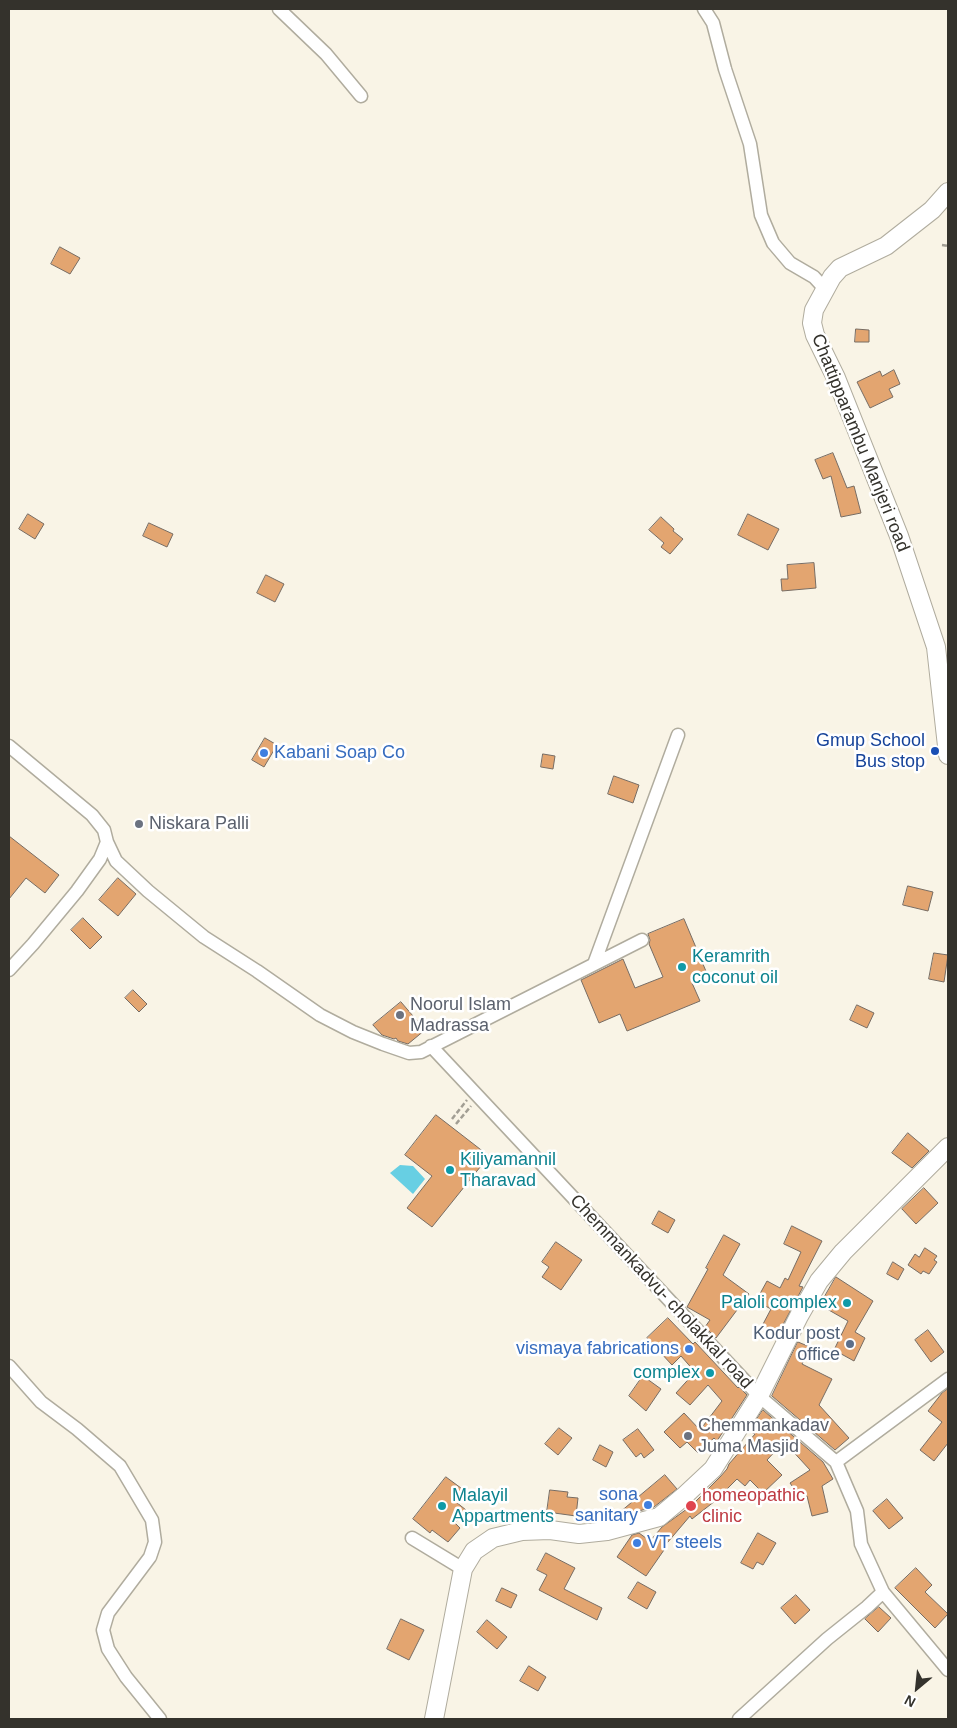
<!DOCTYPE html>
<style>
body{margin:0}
#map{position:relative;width:957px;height:1728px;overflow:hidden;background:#f9f4e6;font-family:Arial,sans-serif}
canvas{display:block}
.frame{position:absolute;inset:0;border:10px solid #34322c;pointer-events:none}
.north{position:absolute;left:892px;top:1663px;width:50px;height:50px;-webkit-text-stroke:4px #fff;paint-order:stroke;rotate:208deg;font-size:14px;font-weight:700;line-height:20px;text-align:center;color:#34322c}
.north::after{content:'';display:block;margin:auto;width:18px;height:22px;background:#34322c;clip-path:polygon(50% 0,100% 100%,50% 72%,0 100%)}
</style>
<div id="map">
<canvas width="957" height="1728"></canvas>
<div class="frame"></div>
<div class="north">N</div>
</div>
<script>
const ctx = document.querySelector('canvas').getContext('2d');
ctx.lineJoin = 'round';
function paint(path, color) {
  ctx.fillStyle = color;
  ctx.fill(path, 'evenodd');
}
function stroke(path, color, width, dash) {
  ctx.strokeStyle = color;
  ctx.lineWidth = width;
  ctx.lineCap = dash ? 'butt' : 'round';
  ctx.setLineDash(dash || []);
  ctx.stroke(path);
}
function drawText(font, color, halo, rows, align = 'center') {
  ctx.font = font + ' Arial,sans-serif';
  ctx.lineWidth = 5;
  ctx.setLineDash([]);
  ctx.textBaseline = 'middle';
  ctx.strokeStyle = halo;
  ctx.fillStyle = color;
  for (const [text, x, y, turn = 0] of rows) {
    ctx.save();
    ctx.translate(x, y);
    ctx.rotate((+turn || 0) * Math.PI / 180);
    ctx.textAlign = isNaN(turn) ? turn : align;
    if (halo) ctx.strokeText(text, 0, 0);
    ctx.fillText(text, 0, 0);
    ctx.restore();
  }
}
paint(new Path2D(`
 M400,1165L413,1166L425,1179L413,1194L390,1173Z`), '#67cfe3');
const building = new Path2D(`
 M60,247L80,258L70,274L51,264Z
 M856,329L869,330V342H855Z
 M894,370L900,384L889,389L893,397L870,408L857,382L880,371L882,376Z
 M833,453L847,488L854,486L861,513L841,517L831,476L823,479L815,460Z
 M28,514L44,524L35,539L19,529Z
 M748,514L779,529L768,550L738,535Z
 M661,517L674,529L673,531L683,539L670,554L661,547L664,543L649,530Z
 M149,523L173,534L167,547L143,536Z
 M814,563L816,588L782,591L781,579H788L787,565Z
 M266,575L284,584L275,602L257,593Z
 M265,738L277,745L264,767L252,760Z
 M543,754L555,756L553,769L541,767Z
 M614,776L639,785L633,803L608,794Z
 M9,836L59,875L45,893L26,878L9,899Z
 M118,878L136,894L118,916L99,900Z
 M908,886L933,892L928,911L903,905Z
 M83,918L102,937L90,949L71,930Z
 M684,919L708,976L692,983L700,1001L627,1031L620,1014L599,1023L581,980L623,959L635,988L663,977L649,944L650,940L648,934Z
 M934,953L948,955L944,982L929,979Z
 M133,990L147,1004L139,1012L125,998Z
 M401,1002L425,1030L408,1044L398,1041L396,1038L394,1039L382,1035L373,1025Z
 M857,1005L874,1013L867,1028L850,1020Z
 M436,1115L489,1156L432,1227L407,1208L432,1176L405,1155Z
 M908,1133L929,1151L912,1168L892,1153Z
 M924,1188L938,1203L916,1224L902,1209Z
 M659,1211L675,1220L668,1233L652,1224Z
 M792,1226L822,1241L799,1286L803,1287L778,1334L762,1326L771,1309L756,1301L767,1281L780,1288L785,1278L788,1280L801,1252L784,1244Z
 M724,1235L740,1244L723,1275L749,1294L716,1338L705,1327L710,1320L687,1307L708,1269L706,1268Z
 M556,1242L582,1260L561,1290L542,1277L549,1267L542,1262Z
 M925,1248L937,1256L934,1260L937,1262L929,1274L923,1271L921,1274L908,1265L915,1254L919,1257Z
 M893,1262L904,1269L898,1280L887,1274Z
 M836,1277L873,1301L855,1332L865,1338L854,1361L834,1350L848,1321L820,1305Z
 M668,1318L693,1344L695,1342L738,1388L739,1387L747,1395L717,1441L714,1438L698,1453L687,1442L680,1448L664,1432L684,1413L700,1430L722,1401L708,1385L690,1405L676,1393L695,1372L681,1356L672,1365L647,1338Z
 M928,1330L944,1352L931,1362L915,1340Z
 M798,1342L810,1347L802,1364L832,1379L819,1405L849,1438L835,1450L772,1396Z
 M643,1376L661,1389L646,1411L629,1396Z
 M948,1389V1443L934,1461L920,1450L942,1422L928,1411L942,1393Z
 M763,1410L823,1462L833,1479L822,1486L828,1512L812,1516L807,1496L801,1499L790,1483L810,1470L788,1446L785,1449L781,1445L767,1460L782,1475L763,1493L750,1480L745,1486L737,1479L715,1501L692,1519L690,1516L662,1549L664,1550L646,1576L617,1557L632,1535L639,1533L650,1541L662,1527L691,1506L720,1477L727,1469L729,1464L755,1434L749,1431Z
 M559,1428L572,1438L558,1455L545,1444Z
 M638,1429L654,1450L644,1458L641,1453L636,1457L623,1440Z
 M600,1445L613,1452L606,1467L593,1460Z
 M665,1475L677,1489L654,1507L600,1521L599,1515L621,1511Z
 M446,1477L465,1491L456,1502L466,1510L455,1523L460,1528L448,1542L432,1530L430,1533L413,1519Z
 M550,1490L568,1492L567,1497L578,1498L576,1516L547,1512Z
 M887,1499L903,1518L889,1529L873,1511Z
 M758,1533L776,1543L763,1565L757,1562L753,1569L741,1563Z
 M546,1553L575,1568L564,1589L602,1608L597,1620L539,1590L547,1575L537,1570Z
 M916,1568L932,1585L925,1592L948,1614L935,1628L895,1588Z
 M638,1582L656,1592L647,1609L628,1598Z
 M502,1588L517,1595L511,1608L496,1601Z
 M796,1595L810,1610L795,1624L781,1608Z
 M879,1607L891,1618L878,1632L865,1619Z
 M401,1619L424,1630L409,1660L387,1649Z
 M487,1620L507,1637L497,1649L477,1632Z
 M529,1666L546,1677L538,1691L520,1681Z`);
paint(building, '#e3a570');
stroke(building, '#776c63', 1);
const minor = new Path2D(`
 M279,9L326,54L361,96
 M704,9L713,23L725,69L750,144L761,215L773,243L790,263L814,277L825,289
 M9,746L92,815L104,830L107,842L116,861L148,891L204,937L257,971L320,1015L353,1032L383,1044L409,1053L421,1052L642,940
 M594,964L678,735
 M9,970L33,944L77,891L100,859L107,842
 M431,1046L759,1396L836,1462L857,1511L861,1544L883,1592L948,1670
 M9,1366L41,1402L77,1429L120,1466L152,1520L155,1542L150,1557L108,1613L103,1630L108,1649L126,1677L160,1719
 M836,1462L948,1379
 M412,1538L463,1569
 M739,1719L827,1639L867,1607L883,1592`);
const secondary = new Path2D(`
 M948,192L932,210L886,246L840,268L832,277L814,310L812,323L815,335L836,378L899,536L936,647L948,755
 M434,1719L463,1569L474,1551L493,1538L522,1531L550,1530L579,1534L607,1531L659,1517L683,1497L713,1469L759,1396L799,1316L819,1281L843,1252L948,1147`);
stroke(minor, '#b0ac9e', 15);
stroke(secondary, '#b0ac9e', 20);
stroke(new Path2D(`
 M942,245L948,246
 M452,1119L467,1100
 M456,1124L471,1106`), '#a29e94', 2.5, [5, 2.5]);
stroke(minor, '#fff', 12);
stroke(secondary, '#fff', 18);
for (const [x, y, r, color] of [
 [935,751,5,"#1a4fb4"],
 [264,753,5,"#3f7fe0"],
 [139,824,5,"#6b7280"],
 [682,967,5,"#0f9aa8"],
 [400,1015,5,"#6b7280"],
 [450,1170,5,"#0f9aa8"],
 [847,1303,5,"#0f9aa8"],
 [850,1344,5,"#5c6f8a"],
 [689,1349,5,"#3f7fe0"],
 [710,1373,5,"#0f9aa8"],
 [688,1436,5,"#6b7280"],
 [648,1505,5,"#3f7fe0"],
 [442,1506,5,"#0f9aa8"],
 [691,1506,6,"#e0444e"],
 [637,1543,5,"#3f7fe0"]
]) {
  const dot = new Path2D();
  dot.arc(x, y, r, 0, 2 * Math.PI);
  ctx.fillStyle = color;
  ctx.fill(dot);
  stroke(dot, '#fff', 2);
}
drawText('18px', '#34322c', '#fff', [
 ["Chattipparambu Manjeri road",860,443,68],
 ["Chemmankadvu- cholakkal road",661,1292,47]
]);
drawText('18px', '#164399', '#fff', [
 ["Gmup School",925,741],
 ["Bus stop",925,762]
], 'right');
drawText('18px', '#366cbe', '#fff', [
 ["Kabani Soap Co",274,753],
 ["vismaya fabrications",679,1349,"right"],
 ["sona",638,1495,"right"],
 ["sanitary",638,1516,"right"],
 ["VT steels",647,1543]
], 'left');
drawText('18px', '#5b616d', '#fff', [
 ["Niskara Palli",149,824],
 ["Noorul Islam",410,1005],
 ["Madrassa",410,1026],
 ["Chemmankadav",698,1426],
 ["Juma Masjid",698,1447]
], 'left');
drawText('18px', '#0d838f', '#fff', [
 ["Keramrith",692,957],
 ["coconut oil",692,978],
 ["Kiliyamannil",460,1160],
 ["Tharavad",460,1181],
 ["Paloli complex",837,1303,"right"],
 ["complex",700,1373,"right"],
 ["Malayil",452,1496],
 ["Appartments",452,1517]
], 'left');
drawText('18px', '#4e5e75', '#fff', [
 ["Kodur post",840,1334],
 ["office",840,1355]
], 'right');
drawText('18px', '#be3a42', '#fff', [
 ["homeopathic",702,1496],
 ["clinic",702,1517]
], 'left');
</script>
